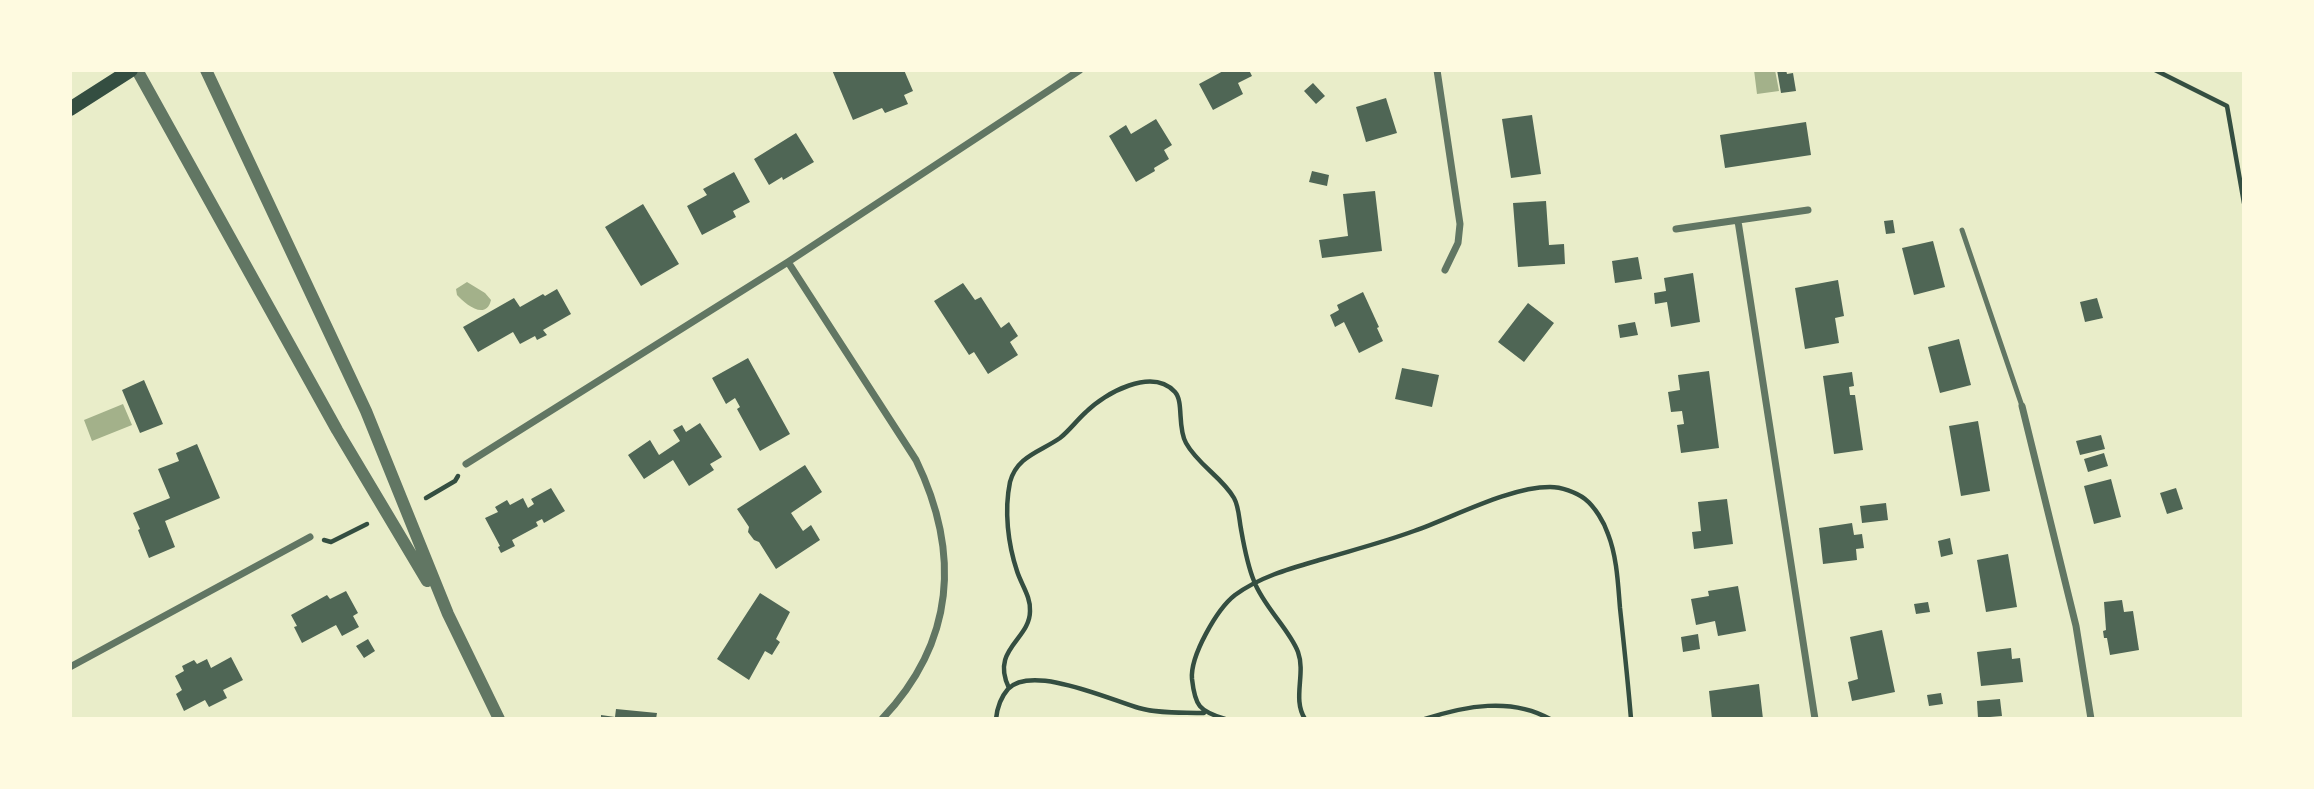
<!DOCTYPE html>
<style>
body{margin:0}
#map{position:relative;width:2314px;height:789px;overflow:hidden;background:#e9edc9;font-family:"DM Sans",sans-serif}
canvas{display:block}
.frame{position:absolute;inset:0;border:72px solid #fefae0;pointer-events:none}
</style>
<div id="map">
<canvas width="2314" height="789"></canvas>
<div class="frame"></div>
</div>
<script>
const ctx = document.querySelector('canvas').getContext('2d');
ctx.lineJoin = 'round';
function paint(path, color) {
  ctx.fillStyle = color;
  ctx.fill(path, 'evenodd');
}
function stroke(path, color, width, dash) {
  ctx.strokeStyle = color;
  ctx.lineWidth = width;
  ctx.lineCap = dash ? 'butt' : 'round';
  ctx.setLineDash(dash || []);
  ctx.stroke(path);
}
paint(new Path2D(`
 M1754,70H1775L1779,91L1757,94Z
 M467,282L485,293L491,300C486,321 465,304 457,295L456,289Z
 M123,404L132,425L92,441L84,420Z`), '#a3b18a');
paint(new Path2D(`
 M832,70H904L913,91L904,95L908,104L885,113L882,108L853,120Z
 M1225,70H1249L1252,76L1238,83L1243,94L1213,110L1199,84Z
 M1777,70H1786L1787,74L1793,73L1796,91L1781,93Z
 M1313,83L1325,96L1316,104L1304,91Z
 M1386,98L1397,133L1366,142L1356,107Z
 M1532,115L1541,174L1511,178L1502,119Z
 M1156,119L1172,145L1164,150L1169,159L1154,168L1155,171L1136,182L1109,136L1126,125L1131,134Z
 M1806,122L1811,155L1725,168L1720,135Z
 M796,133L814,162L783,180L782,177L769,185L754,159Z
 M1312,171L1329,175L1327,186L1309,182Z
 M734,172L750,202L733,211L736,217L702,235L687,206L707,195L703,189Z
 M1375,191L1382,251L1322,258L1319,240L1348,236L1343,194Z
 M1546,201L1549,245L1564,244L1565,264L1518,267L1513,203Z
 M643,204L679,264L641,286L605,227Z
 M1893,220L1895,233L1886,234L1884,221Z
 M1933,241L1945,287L1914,295L1902,248Z
 M1638,257L1642,279L1615,283L1612,261Z
 M1693,273L1700,322L1671,327L1667,302L1655,304L1654,293L1666,291L1664,278Z
 M1838,280L1844,316L1835,318L1839,343L1805,349L1795,288Z
 M963,283L975,300L981,297L1001,328L1009,322L1018,336L1010,342L1018,355L988,374L974,352L969,355L934,301Z
 M557,289L571,314L543,330L547,335L537,340L535,336L520,344L513,332L478,352L463,327L514,298L520,307L543,294L545,296Z
 M1363,292L1379,327L1377,328L1383,341L1359,353L1344,322L1335,327L1330,315L1339,310L1337,305Z
 M2097,298L2103,318L2085,322L2080,302Z
 M1528,303L1554,323L1524,362L1498,342Z
 M1635,322L1638,335L1620,338L1618,325Z
 M1959,339L1971,385L1940,393L1928,347Z
 M748,358L790,434L760,451L737,409L740,407L735,398L726,404L712,378Z
 M1402,368L1439,375L1432,407L1395,399Z
 M1709,371L1719,448L1681,453L1677,425L1684,424L1682,411L1671,412L1668,392L1680,390L1678,375Z
 M1852,372L1854,386L1849,387L1850,395H1855L1863,450L1834,454L1823,376Z
 M144,380L163,424L140,433L122,390Z
 M1978,421L1990,491L1961,496L1949,426Z
 M700,423L722,457L710,464L714,470L689,486L673,460L644,479L628,455L650,440L659,455L680,441L673,430L682,425L686,432Z
 M2101,435L2105,449L2080,455L2076,441Z
 M197,444L220,498L165,521L175,547L149,558L138,530L140,529L133,513L170,498L158,469L179,461L176,453Z
 M2104,453L2108,466L2088,472L2084,459Z
 M805,465L822,492L791,513L803,531L811,525L820,540L776,569L759,542L754,540L748,532L749,527L737,509Z
 M2111,479L2121,517L2094,524L2084,486Z
 M551,488L565,511L544,523L542,519L536,522L538,526L512,540L515,546L501,553L498,547L500,546L485,518L498,512L495,507L507,500L510,505L523,498L528,508L534,504L531,499Z
 M2176,488L2183,509L2167,514L2160,493Z
 M1727,499L1733,544L1694,549L1692,532L1701,531L1698,502Z
 M1886,503L1888,520L1862,523L1860,506Z
 M1852,523L1854,535L1862,534L1864,548L1856,549L1857,560L1823,564L1819,528Z
 M1950,538L1953,554L1941,557L1938,541Z
 M2008,554L2017,607L1986,612L1977,560Z
 M1738,586L1746,631L1718,636L1715,621L1696,625L1691,599L1709,596L1708,591Z
 M346,591L358,613L353,616L359,627L342,636L336,625L302,643L294,627L297,626L291,615L327,595L330,599Z
 M760,593L790,612L776,639L780,642L772,655L765,651L749,680L717,659Z
 M2122,600L2124,612L2133,611L2139,650L2110,655L2107,638H2104L2103,631L2106,630L2104,602Z
 M1928,602L1930,612L1916,614L1914,604Z
 M1882,630L1895,692L1852,701L1848,682L1858,679L1850,637Z
 M1698,634L1700,649L1683,652L1681,637Z
 M368,639L375,651L364,658L356,646Z
 M2011,648L2012,659L2020,658L2023,682L1981,686L1977,652Z
 M231,657L243,680L223,690L227,698L209,707L205,700L184,711L176,694L182,690L175,676L184,671L182,666L194,660L197,664L207,659L211,668Z
 M1759,684L1763,719H1712L1709,691Z
 M1941,693L1943,704L1929,706L1927,695Z
 M2000,699L2002,716L1978,718L1977,701Z
 M616,709L657,713L656,719H601V715L615,717Z`), '#4f6655');
stroke(new Path2D(`
 M2155,70L2227,106L2244,203
 M426,498L455,481L458,476
 M324,540L331,542L367,524
 M1009,688C990,649 1030,640 1030,611C1031,597 1021,584 1017,571C1008,544 1004,511 1010,482C1017,456 1040,452 1060,438C1069,431 1077,420 1086,412C1105,393 1152,367 1175,392C1184,402 1177,427 1186,443C1198,465 1222,477 1234,498C1239,507 1239,519 1241,529C1244,546 1247,564 1254,581C1263,606 1290,630 1298,652C1306,674 1292,699 1305,719
 M996,719C997,709 1001,697 1008,689C1032,664 1111,700 1139,708C1160,714 1183,712 1204,713
 M1225,719C1199,711 1195,706 1192,679C1190,656 1217,609 1235,595C1261,576 1292,568 1323,559C1353,550 1384,542 1414,531C1454,517 1509,487 1550,487C1561,487 1576,492 1585,499C1595,507 1604,522 1608,534C1617,557 1618,584 1620,608C1624,645 1628,682 1631,719
 M1425,719C1465,706 1511,697 1550,719`), '#344e41', 4.5);
stroke(new Path2D(`
 M1962,230L2022,406`), '#617663', 5);
stroke(new Path2D(`
 M1437,70L1460,224L1458,243L1445,270
 M1738,221L1815,719
 M1676,229L1808,210
 M788,262L916,460C961,553 955,642 882,719
 M2022,406L2076,626L2091,719
 M466,464L788,262L1080,70
 M70,667L310,537`), '#617663', 7);
stroke(new Path2D(`
 M137,70L337,430L427,581
 M206,70L366,411L448,614L499,719`), '#617663', 12);
stroke(new Path2D(`
 M70,109L131,70`), '#344e41', 14);
</script>
